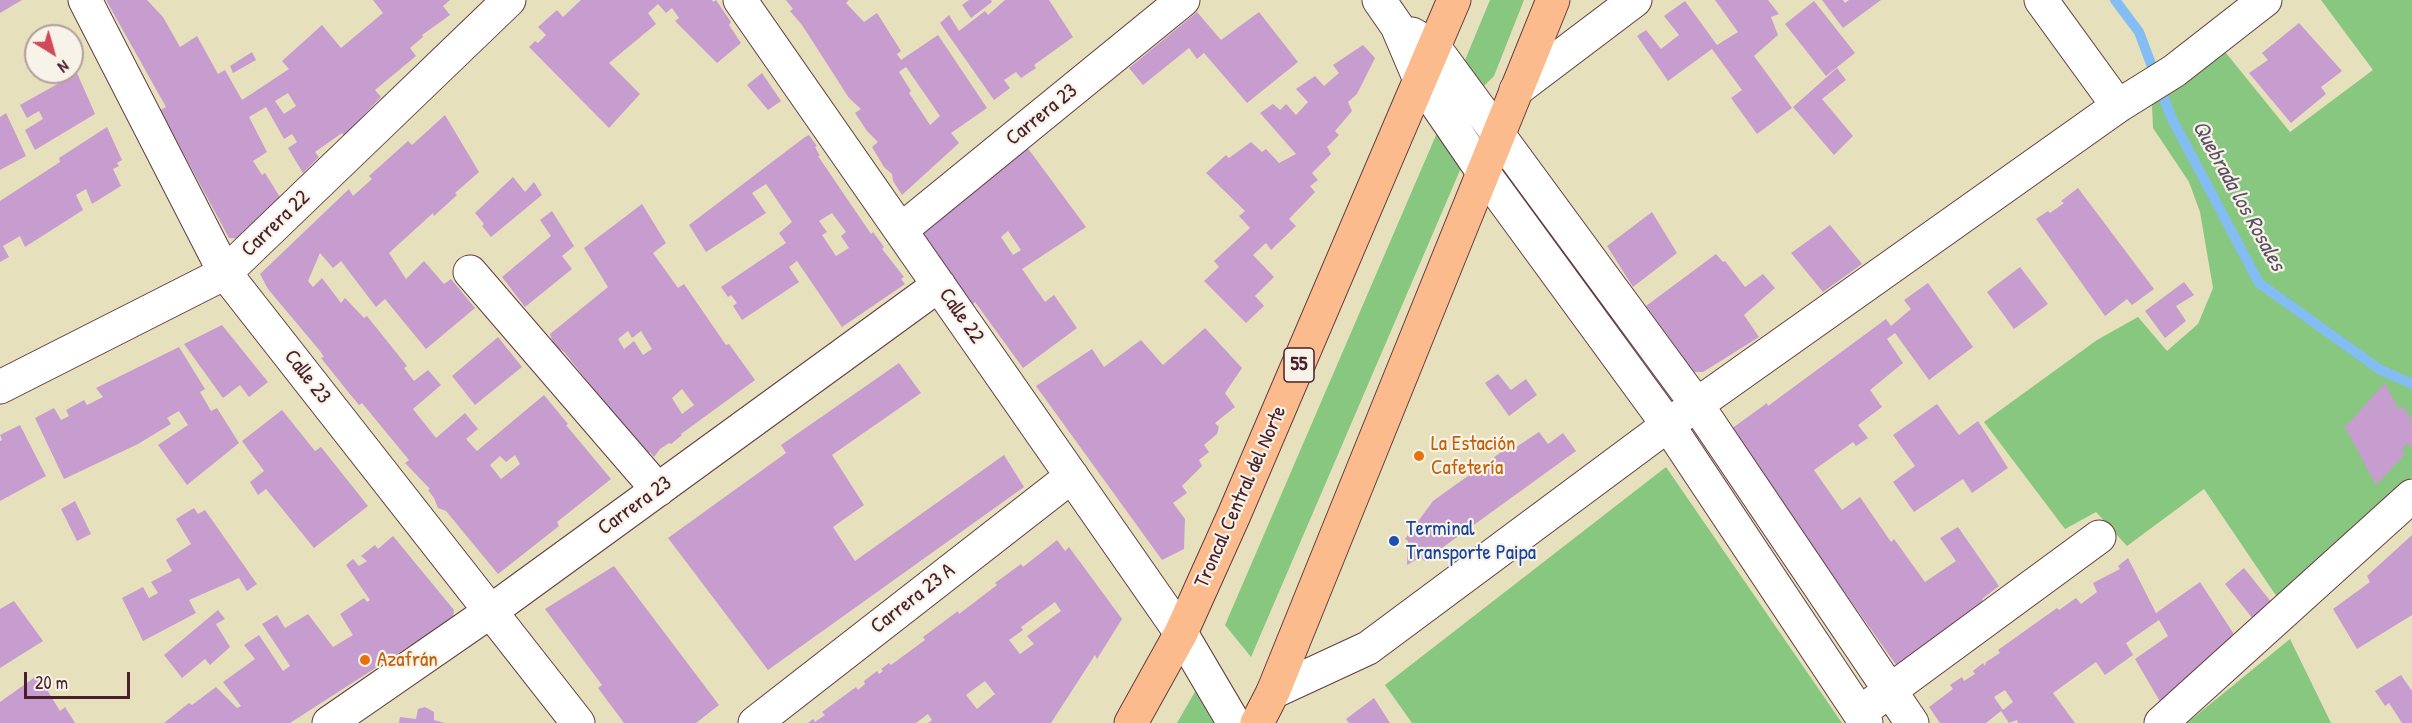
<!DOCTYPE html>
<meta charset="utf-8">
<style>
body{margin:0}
#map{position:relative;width:2412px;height:723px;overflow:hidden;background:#e7e0bd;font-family:"Patrick Hand",sans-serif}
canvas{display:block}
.north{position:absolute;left:24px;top:24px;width:60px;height:60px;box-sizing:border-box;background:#f7f3e8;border:2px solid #b29e9c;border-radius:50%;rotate:143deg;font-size:16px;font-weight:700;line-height:24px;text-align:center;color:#4a1f2b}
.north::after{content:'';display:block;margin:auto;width:21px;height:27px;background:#d1495b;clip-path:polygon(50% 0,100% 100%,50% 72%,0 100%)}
.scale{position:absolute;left:24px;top:672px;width:106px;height:27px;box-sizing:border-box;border:3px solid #4a1f2b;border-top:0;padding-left:8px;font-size:18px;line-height:21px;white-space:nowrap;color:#4a1f2b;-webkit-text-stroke:4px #f7f3e8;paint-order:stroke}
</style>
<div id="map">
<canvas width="2412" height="723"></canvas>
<div class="north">N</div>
<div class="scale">20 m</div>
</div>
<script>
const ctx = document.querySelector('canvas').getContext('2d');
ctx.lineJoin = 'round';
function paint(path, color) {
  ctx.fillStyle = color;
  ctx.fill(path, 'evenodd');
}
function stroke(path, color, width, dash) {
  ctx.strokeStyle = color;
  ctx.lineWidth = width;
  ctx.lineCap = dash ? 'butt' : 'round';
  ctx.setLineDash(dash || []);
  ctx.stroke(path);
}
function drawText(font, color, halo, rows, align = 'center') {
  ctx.font = font + ' "Patrick Hand",sans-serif';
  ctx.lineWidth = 4.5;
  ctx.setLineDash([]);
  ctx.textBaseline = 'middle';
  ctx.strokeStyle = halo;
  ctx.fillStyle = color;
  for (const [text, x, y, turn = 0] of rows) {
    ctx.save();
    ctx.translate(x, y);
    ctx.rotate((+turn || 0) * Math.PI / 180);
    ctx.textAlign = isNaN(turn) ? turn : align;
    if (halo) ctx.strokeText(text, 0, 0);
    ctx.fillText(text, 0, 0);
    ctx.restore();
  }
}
paint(new Path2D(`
 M1490,0H1524L1494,76L1480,90L1463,65Z
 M2321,0H2412V477L2277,597L2204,489L2127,546L2096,512L2065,529L1984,422L2097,340L2138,317L2167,351L2198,324L2213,288L2200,212L2189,182L2153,128L2152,104L2222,48L2290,132L2373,70Z
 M1446,112L1473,140L1251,657L1225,625Z
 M1666,467L1842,723H1412L1385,685Z
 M2290,639L2331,723H2187Z
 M1196,690L1217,723H1177Z`), '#88c77f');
stroke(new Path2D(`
 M2115,0L2139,32L2171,117L2259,283L2379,369L2412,384`), '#83bdf4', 10);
paint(new Path2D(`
 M0,0H22L0,13Z
 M106,0H147L163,17L180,47L197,36L218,74L225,70L242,100L289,69L282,61L322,25L341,48L383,13L373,0H450L443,6L450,15L422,35L423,37L410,48L416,56L375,90L381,97L344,136L342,133L315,152L319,157L303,173L288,148L297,142L292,134L284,139L266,107L249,117L267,152L253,161L262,175L265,173L283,202L247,239L229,238L160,110L166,107ZM288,93L296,106L284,114L275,101Z
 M581,0H712L713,2L716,0L731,22L729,25L741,43L717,63L675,21L679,18L672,8L666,13L658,4L648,13L656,24L609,63L640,94L609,128L529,47L535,41L538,43L546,35L538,27L557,10L563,17Z
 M786,0H849L846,3L864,22L877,13L901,51L897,54L901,60L938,35L987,108L951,133L959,143L902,195L893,181L892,174L884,167L872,147L878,142L867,131L855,113L861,109L849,98L802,25L790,11L793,9ZM906,67L940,116L930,125L909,93L911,91L899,72Z
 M969,0H991L992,2L971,18L962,5Z
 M1005,0H1049L1073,37L1034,65L1036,68L1021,78L1016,72L1004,80L1010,88L994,100L940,23L949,15L959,31L985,11L988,15Z
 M1715,0H1768L1779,14L1771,17L1778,35L1754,56L1792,108L1757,134L1731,98L1742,90L1712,49L1668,81L1637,36L1646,30L1661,49L1679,35L1664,16L1685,1L1717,45L1738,32Z
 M1822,0H1843L1845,3L1849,0H1881L1843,28Z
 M1814,1L1855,53L1826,76L1785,24Z
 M1197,12L1221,40L1259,12L1298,62L1247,103L1204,53L1197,59L1189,48L1143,85L1129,68Z
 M2299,23L2342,71L2321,87L2326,94L2291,123L2249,73L2268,60L2262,53Z
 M1363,45L1375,58L1357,94L1348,102L1352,111L1335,131L1339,135L1327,147L1331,154L1312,173L1318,180L1310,186L1315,192L1289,219L1296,226L1271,250L1266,243L1253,255L1274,277L1255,296L1264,306L1246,323L1204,281L1219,267L1214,261L1250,228L1239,216L1245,211L1206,173L1226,155L1229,158L1251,142L1262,152L1266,149L1279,163L1296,154L1260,113L1273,104L1280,110L1286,104L1296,115L1308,102L1296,89L1315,76L1324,86L1339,73L1333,65Z
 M252,52L256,60L233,73L230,66Z
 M1837,68L1846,80L1822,99L1853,136L1834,155L1793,107Z
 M77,73L95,114L35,150L25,130L43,119L39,111L27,118L20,105Z
 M762,73L781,101L768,110L747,85Z
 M6,113L26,156L0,170V117Z
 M445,115L479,172L455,193L457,195L434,216L433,213L389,253L406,279L424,261L444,284L451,279L475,308L426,349L385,299L376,307L341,261L333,268L320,253L308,281L313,287L322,278L341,303L345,298L364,318L367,316L407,366L404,368L414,381L428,370L441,385L413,409L436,438L465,413L478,429L466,439L477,451L544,395L568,424L566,425L611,479L557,522L559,526L498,574L446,511L438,508L434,498L428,490L430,489L405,463L409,460L362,403L359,405L349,393L321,358L324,357L320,351L268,289L260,274L349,189L353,196L372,179L369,176L408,141L412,145ZM515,455L520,464L501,479L490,465L500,456L506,462Z
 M107,127L122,160L117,163L119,166L113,169L121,186L92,204L86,189L76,195L83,210L25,247L20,236L3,246L9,257L0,262V201L60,162L59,158Z
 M809,135L817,146L815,147L820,156H818L871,234L873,232L884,247L882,249L904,277L901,279L905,284L842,327L797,261L789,267L799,282L742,320L733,306L737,303L731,295L728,297L721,287L786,243L779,233L792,222L766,184L752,193L766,213L706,252L689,225L805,137ZM832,213L846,232L841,236L849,248L836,256L822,235L827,232L819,221Z
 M1024,143L1086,227L1022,269L1045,302L1054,295L1077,328L1023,368L975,302L973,304L911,224ZM1008,231L1021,250L1013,255L1001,237Z
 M513,177L525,192L534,182L542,195L491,237L482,226L484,224L475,213Z
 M2078,188L2154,289L2132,305L2127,299L2105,316L2036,219L2048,211L2050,213L2064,203L2061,201Z
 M642,204L666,243L653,253L678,288L684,284L726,345L729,344L755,380L681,434L682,435L671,444L669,443L660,449L654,457L650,452L647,454L639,442L637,443L564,352L554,346L550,334L608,287L584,248ZM628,331L632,338L641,331L652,349L643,355L634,341L624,349L618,339ZM682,389L694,405L682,414L672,398Z
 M552,211L574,246L562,256L572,269L525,307L502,277L551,236L540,220Z
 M1652,212L1677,253L1633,287L1607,246Z
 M1830,225L1862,264L1823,292L1791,253Z
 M1716,254L1723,262L1725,261L1745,287L1763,274L1775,288L1744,315L1759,337L1703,372H1694L1646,306Z
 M2020,267L2048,304L2014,329L1987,292Z
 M2184,282L2194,295L2176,306L2186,321L2165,338L2145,311Z
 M1928,283L1973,347L1929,380L1895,333L1887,339L1903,363L1870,390L1882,407L1858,425L1868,438L1856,446L1853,442L1814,470L1842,510L1860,497L1891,542L1894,539L1925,582L1956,561L1940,538L1958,527L1999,586L1982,599L1985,607L1899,669L1836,580L1727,432L1767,403L1768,406L1886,319L1891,326L1911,309L1904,300Z
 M222,325L268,382L249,397L240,385L223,398L184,344Z
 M1205,328L1242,368L1225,393L1235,407L1215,423L1219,427L1217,434L1204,445L1209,452L1199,460L1202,466L1182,486L1187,493L1173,503L1185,519L1184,549L1162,560L1036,386L1092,349L1104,367L1141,340L1163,365Z
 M498,337L522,367L475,405L452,376Z
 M179,347L205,389L200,392L211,411L217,408L239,443L187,485L158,445L188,425L179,411L167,418L171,424L138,444L64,479L35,418L54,408L61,420L69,416L66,410L84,400L87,405L103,397L96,388Z
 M899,363L921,393L832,455L864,505L833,527L855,561L1004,455L1024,487L768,670L668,538L786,453L781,445Z
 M1498,374L1511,390L1526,379L1537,395L1509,416L1485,383Z
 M2385,383L2398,408L2400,409L2403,406L2412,421V445L2410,447L2407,443L2402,449L2405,454L2376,485L2345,427Z
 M1937,404L1959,435L1978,421L2008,468L1972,493L1963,479L1914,512L1893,482L1915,466L1893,435Z
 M282,410L315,451L321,447L368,506L314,548L266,489L258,495L250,482L264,471L242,441Z
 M20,425L46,476L0,501V441L2,440L0,435Z
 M1539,432L1548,444L1563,433L1576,451L1424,561L1421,557L1407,565L1408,541L1405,539L1433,501L1507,448L1510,451Z
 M75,501L91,534L77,541L61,509Z
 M194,508L198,514L205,510L257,584L247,591L239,578L189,600L196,613L143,641L122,598L143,587L149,598L158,593L151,582L172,571L166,560L191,544L176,519Z
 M2412,535V615L2357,649L2333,609L2370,582L2367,576Z
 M393,536L454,610L453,618L290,723H164L189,703L192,705L216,687L237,708L241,706L223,682L255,659L244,645L259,635L283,671L290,666L262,624L277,615L285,628L308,614L333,647L353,635L340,614L364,598L367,602L370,600L346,565L353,559L359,566L367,561L361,556L375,545L378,549Z
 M1057,540L1065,551L1069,547L1122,619L1097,659L1095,655L1051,723H928L932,720L928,714L916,723H808L813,719L815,722L825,715L822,712L856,687L858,690L865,684L864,681L877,671L879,674L883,671L881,669L889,663L891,665L925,640L923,637L958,611L959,614L997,585L995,583L1021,564L1023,567ZM1055,602L1061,611L1027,636L1034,644L1020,654L1009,640L1023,630L1021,627ZM985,681L995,694L977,709L966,695Z
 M2128,558L2156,613L2200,582L2241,645L2165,710L2135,659L2168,636L2159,620L2126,643L2133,655L2105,675L2096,662L2053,693L2075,723H2018L2017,720L2009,723L2001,711L1986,723H1940L1929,707L1953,689L1950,685L1962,677L1964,681L1975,674L1973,671L1983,663L1985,666L1986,662L2000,653L1998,650L2057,608L2059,610L2076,598L2081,604L2097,592L2093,583L2120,569L2118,566ZM2005,690L2013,702L2003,710L1994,697Z
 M614,566L719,705L696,723H624L598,688L602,685L545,609Z
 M2244,568L2272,603L2253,619L2225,584Z
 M14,601L43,641L0,668V609Z
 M218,610L225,619L216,624L230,647L210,665L205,659L182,678L164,655Z
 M38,675L60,711L65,707L75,723H0V702Z
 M2401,675L2412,691V723H2402L2389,703L2385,706L2375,691Z
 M1374,698L1390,723H1349L1346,719Z
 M425,707L434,712V720L445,723H399L400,717L416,719L418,709Z`), '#c69dce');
const minor = new Path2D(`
 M85,0L225,273L578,723
 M740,0L1181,633L1234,723
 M1379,0L1397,26L1420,80L1483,172L1668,425L1866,723
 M2041,0L2118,106
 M1412,34L1434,47L1697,405L1912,723
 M1516,90L1635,0
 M901,230L1183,0
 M470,272L658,490
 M0,387L225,273L509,0
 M1273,692L1368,648L1668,425L2118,106L2174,71L2265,0
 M1873,703L2099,537
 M329,723L491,611L939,285
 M755,723L1072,476
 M2161,723L2412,496`);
const trunk = new Path2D(`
 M1131,723L1181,633L1234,515L1454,0
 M1257,723L1273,692L1553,0`);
stroke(minor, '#623c41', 35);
stroke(trunk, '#623c41', 35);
stroke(minor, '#fff', 33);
stroke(trunk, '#fbbb8d', 33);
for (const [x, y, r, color] of [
 [1419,456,6,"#e8710a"],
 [1394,541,6,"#1a4fb4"],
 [365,660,6,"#e8710a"]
]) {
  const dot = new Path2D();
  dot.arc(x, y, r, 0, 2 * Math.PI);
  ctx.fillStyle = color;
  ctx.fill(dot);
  stroke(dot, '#f7f3e8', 2);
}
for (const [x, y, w] of [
 [1299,365,30]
]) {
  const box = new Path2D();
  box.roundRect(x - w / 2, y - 17, w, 34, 4.5);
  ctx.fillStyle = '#f7f3e8';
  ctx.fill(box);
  stroke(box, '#4a1f2b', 1.5);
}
drawText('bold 20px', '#4a1f2b', null, [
 ["55",1299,365]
]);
drawText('21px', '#4a1f2b', '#f7f3e8', [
 ["Carrera 23",1042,115,-39],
 ["Carrera 22",276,224,-44],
 ["Calle 22",961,316,55],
 ["Calle 23",307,377,52],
 ["Troncal Central del Norte",1241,497,-66],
 ["Carrera 23",635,506,-36],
 ["Carrera 23 A",913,599,-38]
]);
drawText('21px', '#c56008', '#f7f3e8', [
 ["La Estación",1431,444],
 ["Cafetería",1431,468],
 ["Azafrán",377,660]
], 'left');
drawText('21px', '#164399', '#f7f3e8', [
 ["Terminal",1406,529],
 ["Transporte Paipa",1406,553]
], 'left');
drawText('italic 22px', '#5b4e67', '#f7f3e8', [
 ["Quebrada los Rosales",2238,196,61]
]);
</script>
